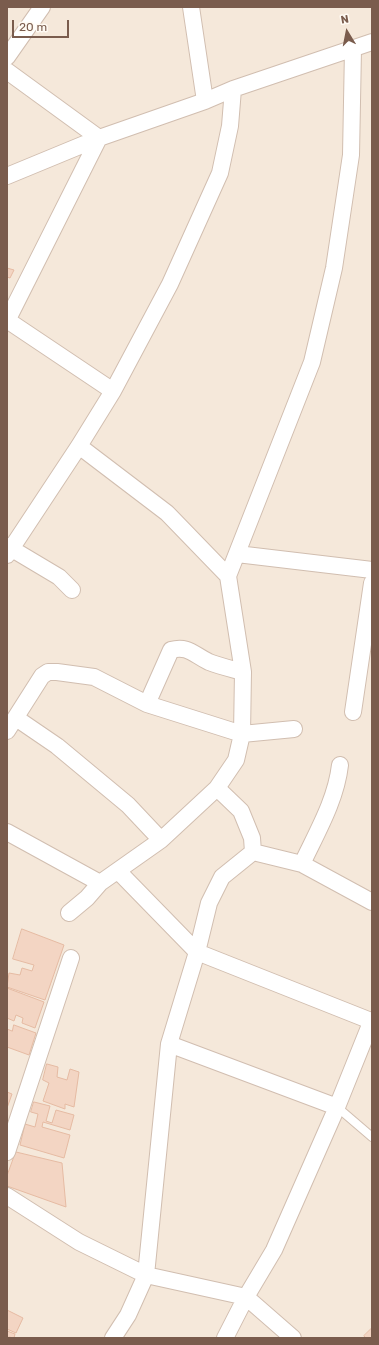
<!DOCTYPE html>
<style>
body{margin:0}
#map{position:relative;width:379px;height:1345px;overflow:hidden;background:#fdf6ec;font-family:Rubik,sans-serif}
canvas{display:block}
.frame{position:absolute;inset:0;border:8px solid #7a5c4d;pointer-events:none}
.north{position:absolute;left:327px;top:12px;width:40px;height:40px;-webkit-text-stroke:3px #fffaf3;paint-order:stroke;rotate:350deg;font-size:11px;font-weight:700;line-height:16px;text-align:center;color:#7a5c4d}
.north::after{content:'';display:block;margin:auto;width:14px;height:18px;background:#7a5c4d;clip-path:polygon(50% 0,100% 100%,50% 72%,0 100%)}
.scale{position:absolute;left:12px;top:20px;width:57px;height:18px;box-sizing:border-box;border:2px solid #7a5c4d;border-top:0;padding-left:5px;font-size:12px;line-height:14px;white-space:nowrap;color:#7a5c4d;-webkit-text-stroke:3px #fffaf3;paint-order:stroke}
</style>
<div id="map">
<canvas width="379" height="1345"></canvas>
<div class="frame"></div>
<div class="north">N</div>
<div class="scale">20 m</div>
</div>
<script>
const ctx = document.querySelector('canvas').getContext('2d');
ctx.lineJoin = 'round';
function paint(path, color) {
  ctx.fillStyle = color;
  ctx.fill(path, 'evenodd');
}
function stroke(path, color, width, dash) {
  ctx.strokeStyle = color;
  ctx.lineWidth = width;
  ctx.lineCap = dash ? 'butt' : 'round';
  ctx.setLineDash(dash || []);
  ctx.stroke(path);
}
paint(new Path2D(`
 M7,7H372V1338H7Z`), '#f5e8da');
const building = new Path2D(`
 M7,268L14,270L10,278L7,277Z
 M22,929L64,945L45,1000L7,987L9,973L20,975L22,968L32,971L34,965L13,959Z
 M7,988L44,1002L35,1028L22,1023L23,1018L16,1015L14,1021L7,1018Z
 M14,1025L36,1033L29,1055L7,1047V1029L12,1031Z
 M47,1064L58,1067L57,1077L67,1080L70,1069L79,1072L74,1107L65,1104V1109L43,1101L49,1083L43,1080Z
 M7,1092L12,1094L7,1108Z
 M34,1102L50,1106L46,1121L52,1123L56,1110L74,1115L70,1130L43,1122L42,1127L70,1135L64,1158L20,1145L25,1124L35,1127L38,1114L31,1112Z
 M16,1152L62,1163L66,1207L7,1186V1176Z
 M7,1310L23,1318L16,1333L7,1329Z
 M372,1328V1338H366L364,1336Z
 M7,1331L15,1334L14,1338L9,1337L7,1338Z`);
paint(building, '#f3d5c3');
stroke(building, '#e6bba3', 1);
const lane = new Path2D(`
 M337,1107L372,1137`);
const street = new Path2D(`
 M191,7L205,101
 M7,57L42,7
 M7,71L99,138L7,321
 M7,176L99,138L205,101L233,89L372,42
 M7,320L113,391
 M7,546L59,577L72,590
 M237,554L372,570
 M7,555L79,446L113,391L170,284L220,173L230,126L233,89
 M228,576L312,362L334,268L351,155L353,49
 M147,704L171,650C188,645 194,655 209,662C219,666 232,669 243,672
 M353,712L372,583
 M16,718L57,746L128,805L161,840
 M7,731L42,676L48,672H57L94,677L147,704L242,734L294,729
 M217,788L241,811L252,838L253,852L302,864L372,902
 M7,832L100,883
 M302,864C317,832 336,800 340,765
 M118,871L197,952L371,1021
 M69,913L87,898L100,883L161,840L217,788L236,760L242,734L243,672L228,576L167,513L79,446
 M169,1044L337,1107
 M7,1152L71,958
 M7,1196L79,1242L146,1275L246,1297L293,1338
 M113,1338L128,1315L146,1275L169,1044L197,952L209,903L222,877L253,852
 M225,1338L246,1297L274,1250L337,1107L372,1020`);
stroke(lane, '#d1beb0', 10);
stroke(street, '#d1beb0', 18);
stroke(lane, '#fff', 8);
stroke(street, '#fff', 16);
</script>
